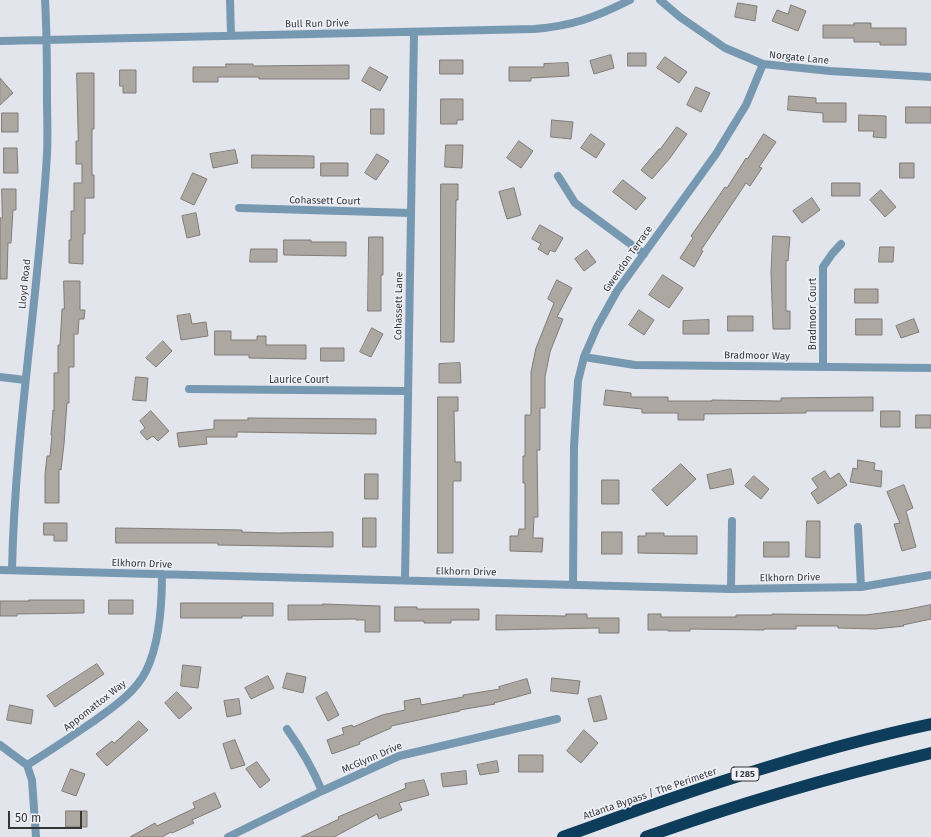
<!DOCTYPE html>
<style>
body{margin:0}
#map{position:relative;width:931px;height:837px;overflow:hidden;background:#e3e5ec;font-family:"Fira Sans",sans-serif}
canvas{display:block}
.scale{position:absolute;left:8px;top:811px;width:74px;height:18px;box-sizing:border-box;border:2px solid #363739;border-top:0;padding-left:5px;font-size:12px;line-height:14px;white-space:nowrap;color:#363739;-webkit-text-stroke:3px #f1f2f9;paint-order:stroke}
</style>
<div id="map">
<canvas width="931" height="837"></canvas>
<div class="scale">50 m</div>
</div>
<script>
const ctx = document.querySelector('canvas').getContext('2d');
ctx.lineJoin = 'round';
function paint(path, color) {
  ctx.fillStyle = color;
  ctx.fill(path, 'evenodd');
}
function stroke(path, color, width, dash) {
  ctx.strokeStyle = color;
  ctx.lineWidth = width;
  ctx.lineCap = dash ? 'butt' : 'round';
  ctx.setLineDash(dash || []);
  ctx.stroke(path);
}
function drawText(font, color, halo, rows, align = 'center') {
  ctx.font = font + ' "Fira Sans",sans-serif';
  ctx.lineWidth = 3;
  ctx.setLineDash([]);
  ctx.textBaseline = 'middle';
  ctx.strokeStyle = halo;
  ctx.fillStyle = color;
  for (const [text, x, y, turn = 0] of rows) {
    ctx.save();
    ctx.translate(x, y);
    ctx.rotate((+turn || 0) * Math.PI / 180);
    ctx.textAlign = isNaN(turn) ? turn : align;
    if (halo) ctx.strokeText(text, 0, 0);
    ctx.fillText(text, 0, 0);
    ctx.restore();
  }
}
const building = new Path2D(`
 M738,3L757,6L755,21L735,17Z
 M791,5L806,11L798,31L772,21L777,10L788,14Z
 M854,23H871V28H906V45H880V42H854V38H823V25H854Z
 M628,53H646V66H628Z
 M611,55L614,68L594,74L590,61Z
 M665,57L687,72L679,83L657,68Z
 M440,60H463V74H440Z
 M568,63L569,76L531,78V81H509V67H544V64Z
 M226,64H253V66L349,65V79H259V77H218V82H193V67H226Z
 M370,67L388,77L380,91L362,81Z
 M120,70H136V93H123V86H120Z
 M77,73H94V129H92V175H94V198H85V234H83V264L69,263V240H71V211H74V183H82V164H76V141H78Z
 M0,78L13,93L0,105Z
 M696,87L710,93L701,112L687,105Z
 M789,96L816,98V103H846V122H823V113L788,110Z
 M441,99H463V120H457V124H441Z
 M906,107H931V123H906Z
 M371,109H384V134H371Z
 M2,113H18V132H2Z
 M859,115L886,116V138L873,137L874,131H859Z
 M552,120L573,122L571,139L551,137Z
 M677,127L687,134L670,158L652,179L641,170L659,149H660Z
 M591,134L605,144L596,158L581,148Z
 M764,134L776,142L759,167L762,168L750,186L746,183L701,250L703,251L694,267L680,258L693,238L691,236L725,187L727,188L746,158L747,159Z
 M519,141L533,151L521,168L507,158Z
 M446,145H463L462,168L445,167Z
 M4,148H17L18,173H4Z
 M235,150L238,163L213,168L210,154Z
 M377,154L389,161L376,180L365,173Z
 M252,155L314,156V168H252Z
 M321,163H348V176H321Z
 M900,163H914V178H900Z
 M193,173L207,179L194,205L181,199Z
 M623,180L646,198L636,210L613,192Z
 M832,183H860V196H832Z
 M441,184H458V200H456L454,342H441Z
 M514,188L521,215L507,219L499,192Z
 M2,189H16V210H13L11,243H8L7,279H0V218H2Z
 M881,190L896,207L885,217L870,200Z
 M812,198L820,210L802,223L793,211Z
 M196,213L200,235L187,238L182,216Z
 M540,225L563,238L555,252L550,250L548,255L538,249L541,244L532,239Z
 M773,236L790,237L788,261L786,260V311H790V329H773L771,273Z
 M369,237H383V275H381V311H368Z
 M284,240H311V242H346V256L284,255Z
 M880,247H894L893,262H879Z
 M251,249H277V262H250Z
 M587,250L596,262L584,271L575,259Z
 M663,275L683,288L669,308L649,295Z
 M557,280L572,288L557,317L563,319L550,352L545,377V408H540V450H537L538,517H534L533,538H543L542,552L510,551V536H518L519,529H525V483H523V456H525V415H531V372L536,348L554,303L548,299Z
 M64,281H80V310H85L84,319H79L78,334H74V367H69V403H67L64,444L61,470L59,469V503H45V474L47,456H50L52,435H51L53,410L54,411V373H58V345H60L62,309H64Z
 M855,289H878V303H855Z
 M639,310L654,320L644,335L629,325Z
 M190,314L192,324L206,322L208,336L181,340L177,316Z
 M728,316H753V331H728Z
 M856,319H882V335H856Z
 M914,319L919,332L901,338L896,326Z
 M709,320V334H683V321Z
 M372,328L383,334L371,357L360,352Z
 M215,331H231V340H257V336H266V345H306V359L249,358V355H215Z
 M163,341L172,351L156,367L146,358Z
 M321,348H344V361H321Z
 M460,363L461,383H439V364Z
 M136,377L148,378L146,401L133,400Z
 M606,390L631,393V397H668V401H712V400L781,401V398L873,397V411H806V413L704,414V420H678V413H642V409L604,405Z
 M438,397H458V411H454L455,462H461V481H453V553H438Z
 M151,411L169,431L158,441L153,436L147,440L140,432L145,428L140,421Z
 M881,411H900V427H881Z
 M916,415H931V428H916Z
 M248,418L376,419V434L237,432V437H206L207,444L179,447L177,433L214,429V420H248Z
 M858,460L875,463L874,470L882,471L881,487L850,482L853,468L857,469Z
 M681,464L696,479L667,506L652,490Z
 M731,469L734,484L710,489L707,475Z
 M825,471L830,479L839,473L847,485L818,504L811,493L818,488L812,479Z
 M365,474H378V499H365Z
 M754,476L769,489L761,499L745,486Z
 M602,480H619V504H602Z
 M904,485L913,508L906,511L916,547L902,551L894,524L900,523L887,492Z
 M363,518H376V547H363Z
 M807,521H820V558L806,557Z
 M44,523H67V541H54V535H44Z
 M116,528L242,530V532L277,533L333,532V547L218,545V543H116Z
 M602,532H622V554H602Z
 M646,533H664V536H697V554L638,553V536H646Z
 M764,542H789V557H764Z
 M29,600H84V613L17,614V616H0V601H29Z
 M109,600H133V614H109Z
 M181,603H273V616H242V618H181Z
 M323,604L380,606V632H365V620H356V619L288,620V605H323Z
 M931,605V619L903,625L904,626L875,629L838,628V626H796V629H764V630L690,629V631H668V630H648V614H661V617H736V615H772V614L866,615L904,610Z
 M395,607H417V609H479V620H451V623H424V621H395Z
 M566,614H587V618H619V633H599V628L496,630V615L566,616Z
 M97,664L104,674L55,707L47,696Z
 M183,665L201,667L198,688L181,686Z
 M287,673L306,677L303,693L283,688Z
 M268,676L274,688L251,699L245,688Z
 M552,678L580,681L578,694L551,691Z
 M527,679L531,693L494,703L495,704L460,710V711L391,726V728L359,742L360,744L332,754L327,740L344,734L342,728L352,725L353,727L382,715L405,710L404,701L420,698L421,705L463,697V695L500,689L499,687Z
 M177,692L192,708L179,719L165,703Z
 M327,692L339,715L328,721L316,698Z
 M601,696L607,719L594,722L588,699Z
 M239,699L241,714L227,717L224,701Z
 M10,705L33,710L31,724L7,720Z
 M139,721L148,730L107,766L96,754L112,741L114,743Z
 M584,730L598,743L581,763L567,751Z
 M235,740L245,765L231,769L223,744Z
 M519,755H543V772H519Z
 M497,761L499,772L480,775L477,765Z
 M257,762L270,780L260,788L246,769Z
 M71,769L85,774L76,796L62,791Z
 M466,771L467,784L443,787L441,774Z
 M424,780L429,795L399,803L402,810L379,819L377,814L334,837H301L339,819L338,817L406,788L405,784Z
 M215,793L221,807L192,820L194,823L172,833L171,832L162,837H130L155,823L157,826L195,808L193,803Z
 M66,811H87V827H66Z`);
paint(building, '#aca7a1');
stroke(building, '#807b76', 1);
stroke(new Path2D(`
 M230,0L231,35
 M660,0L680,17L725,48L763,64L830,71L931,77
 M0,41L534,29C573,26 596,17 630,0
 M558,176L575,203L644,254
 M239,208L411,213
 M584,357L635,365L931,368
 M823,367V267L832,254L841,244
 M0,377L25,380
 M189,389L408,391
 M858,527L861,587
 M0,570L731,589L861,587L931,575
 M12,570C15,431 39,293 47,154C48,135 47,116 47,97C47,64 47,32 45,0
 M405,580L414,32
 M573,585L574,447L578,381L584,357L597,327L617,291L716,154L746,105L763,64
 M731,589L732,521
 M287,729C302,750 312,767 322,791
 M0,745L27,765L32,780L36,837
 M27,765C50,751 72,736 94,721C113,707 135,693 146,671C159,645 162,603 162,574
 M228,837L322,791L399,756L557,719`), '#7698b1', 8);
stroke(new Path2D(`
 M563,837C683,793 805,751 931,724
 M646,837C739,803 835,776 931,753`), '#0d3d5a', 12);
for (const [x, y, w] of [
 [745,774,28]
]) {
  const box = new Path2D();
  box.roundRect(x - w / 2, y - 7, w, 14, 3);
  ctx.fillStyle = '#f1f2f9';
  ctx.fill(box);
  stroke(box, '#363739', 1);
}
drawText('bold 9px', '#363739', null, [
 ["I 285",745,774]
]);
drawText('10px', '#363739', '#f1f2f9', [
 ["Bull Run Drive",317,24,-1],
 ["Norgate Lane",799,58,6],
 ["Cohassett Court",325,201,1],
 ["Gwendon Terrace",628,259,-55],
 ["Lloyd Road",25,284,-84],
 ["Cohassett Lane",399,306,-89],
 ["Bradmoor Court",813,314,-90],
 ["Bradmoor Way",757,356,1],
 ["Laurice Court",299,380],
 ["Elkhorn Drive",142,564,2],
 ["Elkhorn Drive",466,572,1],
 ["Elkhorn Drive",790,578,-1],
 ["Appomattox Way",95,706,-38],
 ["McGlynn Drive",372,758,-23],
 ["Atlanta Bypass / The Perimeter",650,794,-19]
]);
</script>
